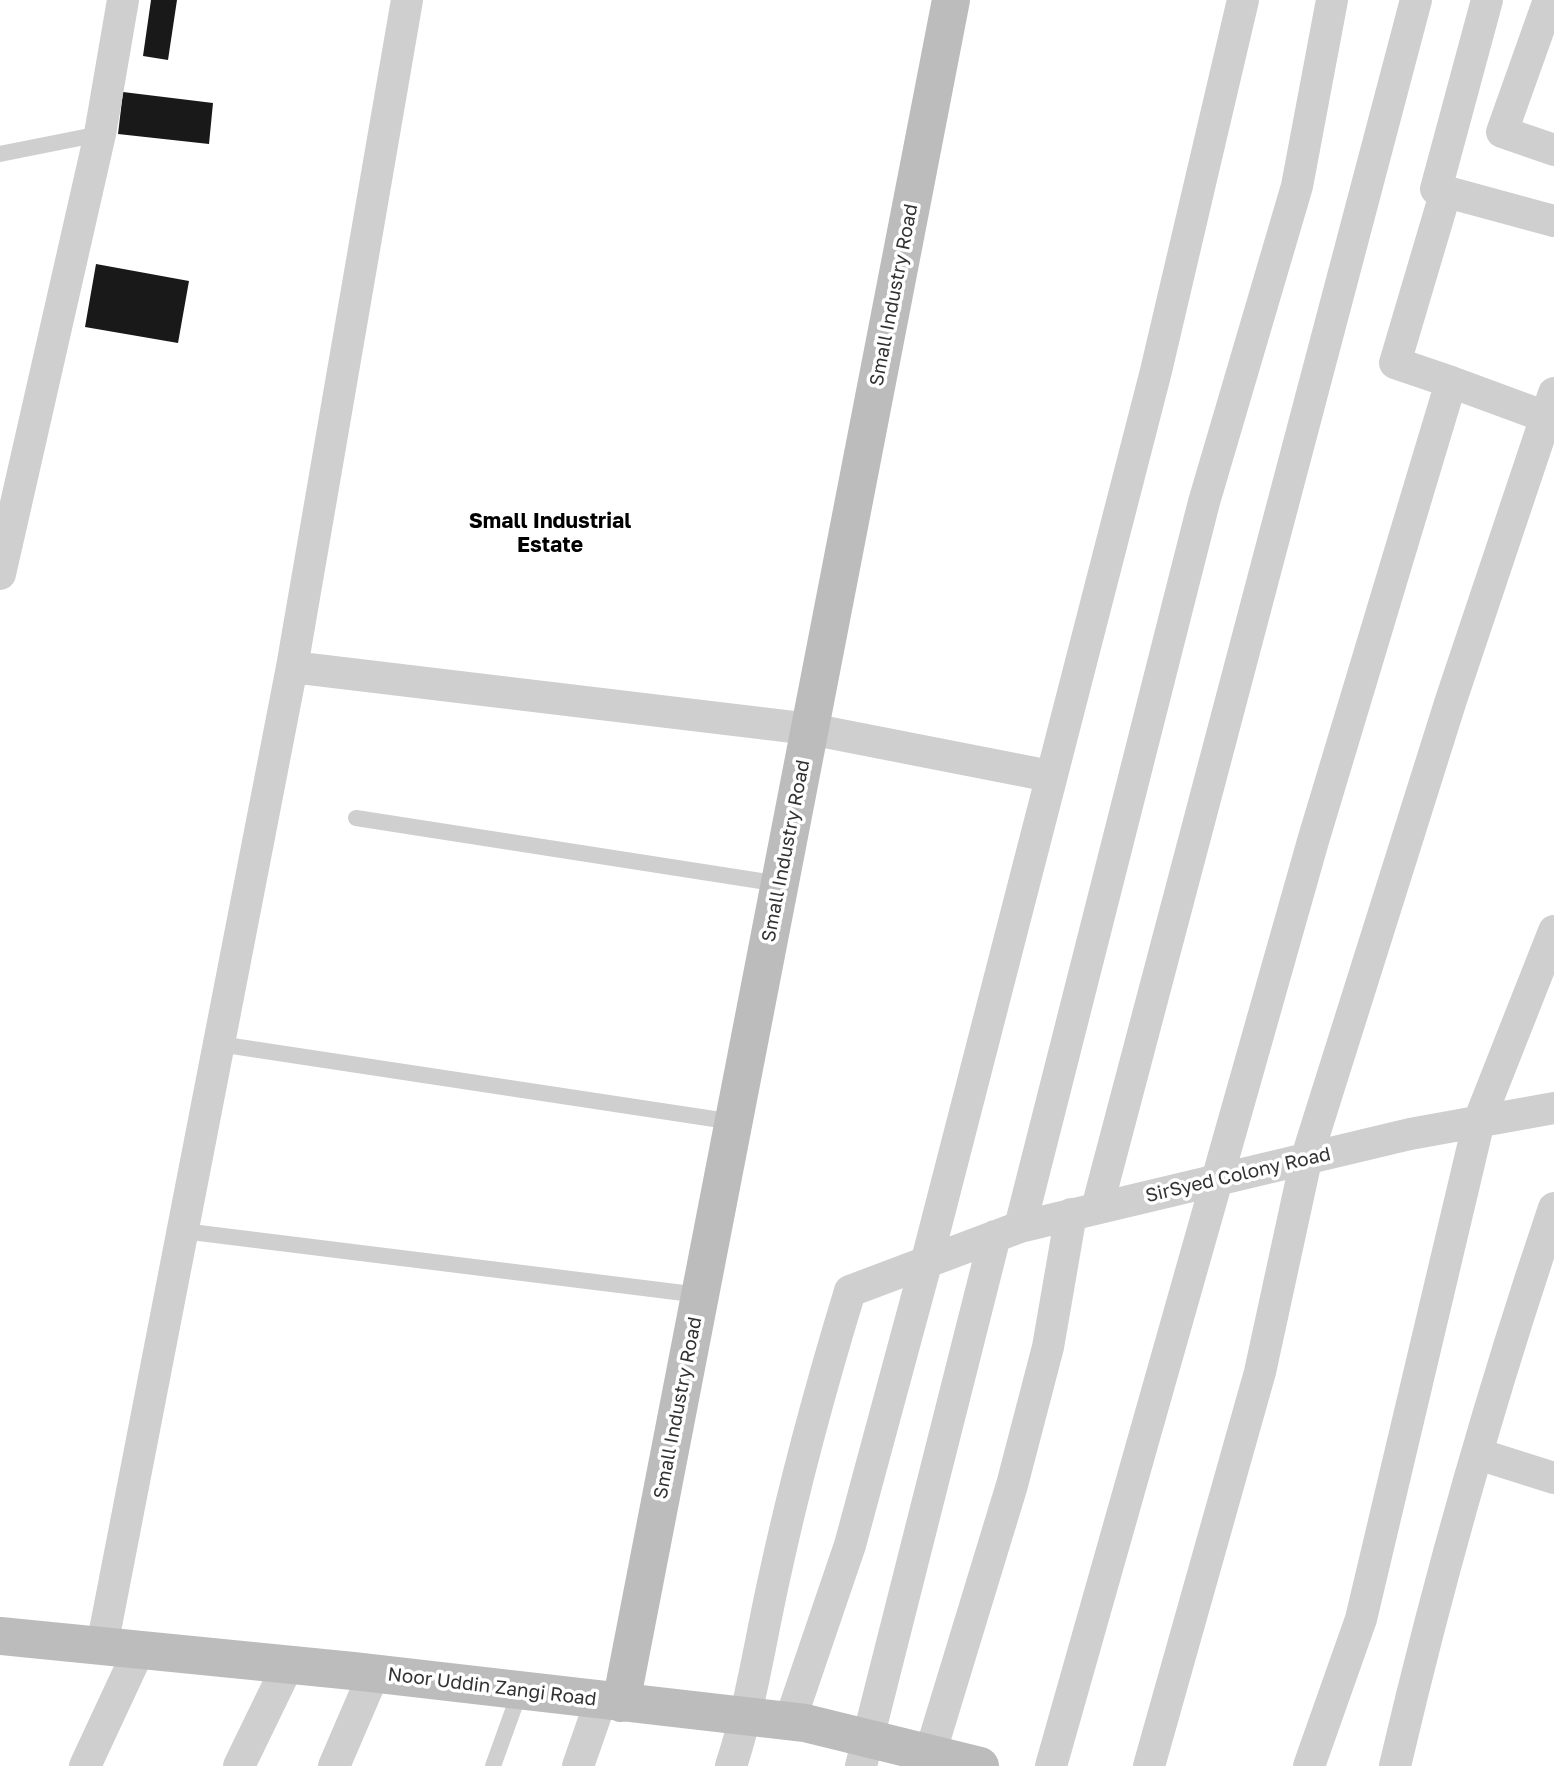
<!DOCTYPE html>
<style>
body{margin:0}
canvas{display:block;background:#fff}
</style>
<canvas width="1554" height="1766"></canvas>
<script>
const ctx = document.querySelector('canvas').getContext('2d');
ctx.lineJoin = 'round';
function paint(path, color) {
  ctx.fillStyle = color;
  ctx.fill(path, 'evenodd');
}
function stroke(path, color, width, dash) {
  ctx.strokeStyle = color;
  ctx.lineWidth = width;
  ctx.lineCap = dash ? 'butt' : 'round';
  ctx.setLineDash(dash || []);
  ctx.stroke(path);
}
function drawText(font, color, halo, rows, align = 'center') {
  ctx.font = font + ' "Golos Text",sans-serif';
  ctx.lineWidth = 7;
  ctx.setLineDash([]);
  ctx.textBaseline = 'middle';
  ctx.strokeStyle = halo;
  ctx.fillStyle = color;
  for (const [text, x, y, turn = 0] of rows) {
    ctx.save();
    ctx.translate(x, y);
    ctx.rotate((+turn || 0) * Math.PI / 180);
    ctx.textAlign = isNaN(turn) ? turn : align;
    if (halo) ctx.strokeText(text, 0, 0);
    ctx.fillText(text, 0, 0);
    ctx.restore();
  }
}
paint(new Path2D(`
 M151,0H177L168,60L143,56Z
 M123,92L213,103L209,144L118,134Z
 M96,264L189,281L178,343L85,327Z`), '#191919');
stroke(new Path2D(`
 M0,154L100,134
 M356,818L780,884
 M219,1044L734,1122
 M183,1231L700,1295
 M493,1766L520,1691`), '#cfcfcf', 16);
stroke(new Path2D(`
 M1487,0L1436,189L1554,221
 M1549,0L1502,132L1554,150
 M1451,382L1546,417
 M0,574L100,134L123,0
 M292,667L810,729L1050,776
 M1097,1208L1416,0
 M1020,1227L1204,502L1297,186L1332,0
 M1478,1454L1554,1478
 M102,1646L292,667L407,0
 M790,1721L850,1545L927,1260L1156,371L1243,0
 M930,1754L1012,1485L1048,1347L1071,1214
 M85,1766L139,1650
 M239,1766L288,1665
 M334,1766L374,1673
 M578,1766L601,1700
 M731,1766C751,1705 760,1642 774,1579C795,1482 821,1386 850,1291L1020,1227L1410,1134L1554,1108
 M861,1766L995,1236
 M1051,1766L1313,841L1451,382L1395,363L1446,191
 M1149,1766L1260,1372L1306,1160L1451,700L1554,393
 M1309,1766L1361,1619L1479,1121L1554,931
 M1395,1766C1439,1578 1492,1391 1554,1208`), '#cfcfcf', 32);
stroke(new Path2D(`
 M0,1636L353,1671L805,1723L980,1766
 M621,1703L951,0`), '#bcbcbc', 38);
drawText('19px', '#323232', '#fff', [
 ["Small Industry Road",894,295,-79],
 ["Small Industry Road",786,851,-79],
 ["SirSyed Colony Road",1238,1175,-13],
 ["Small Industry Road",678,1408,-79],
 ["Noor Uddin Zangi Road",492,1687,7]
]);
drawText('bold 21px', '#000', '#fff', [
 ["Small Industrial",550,521],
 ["Estate",550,545]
]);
</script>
